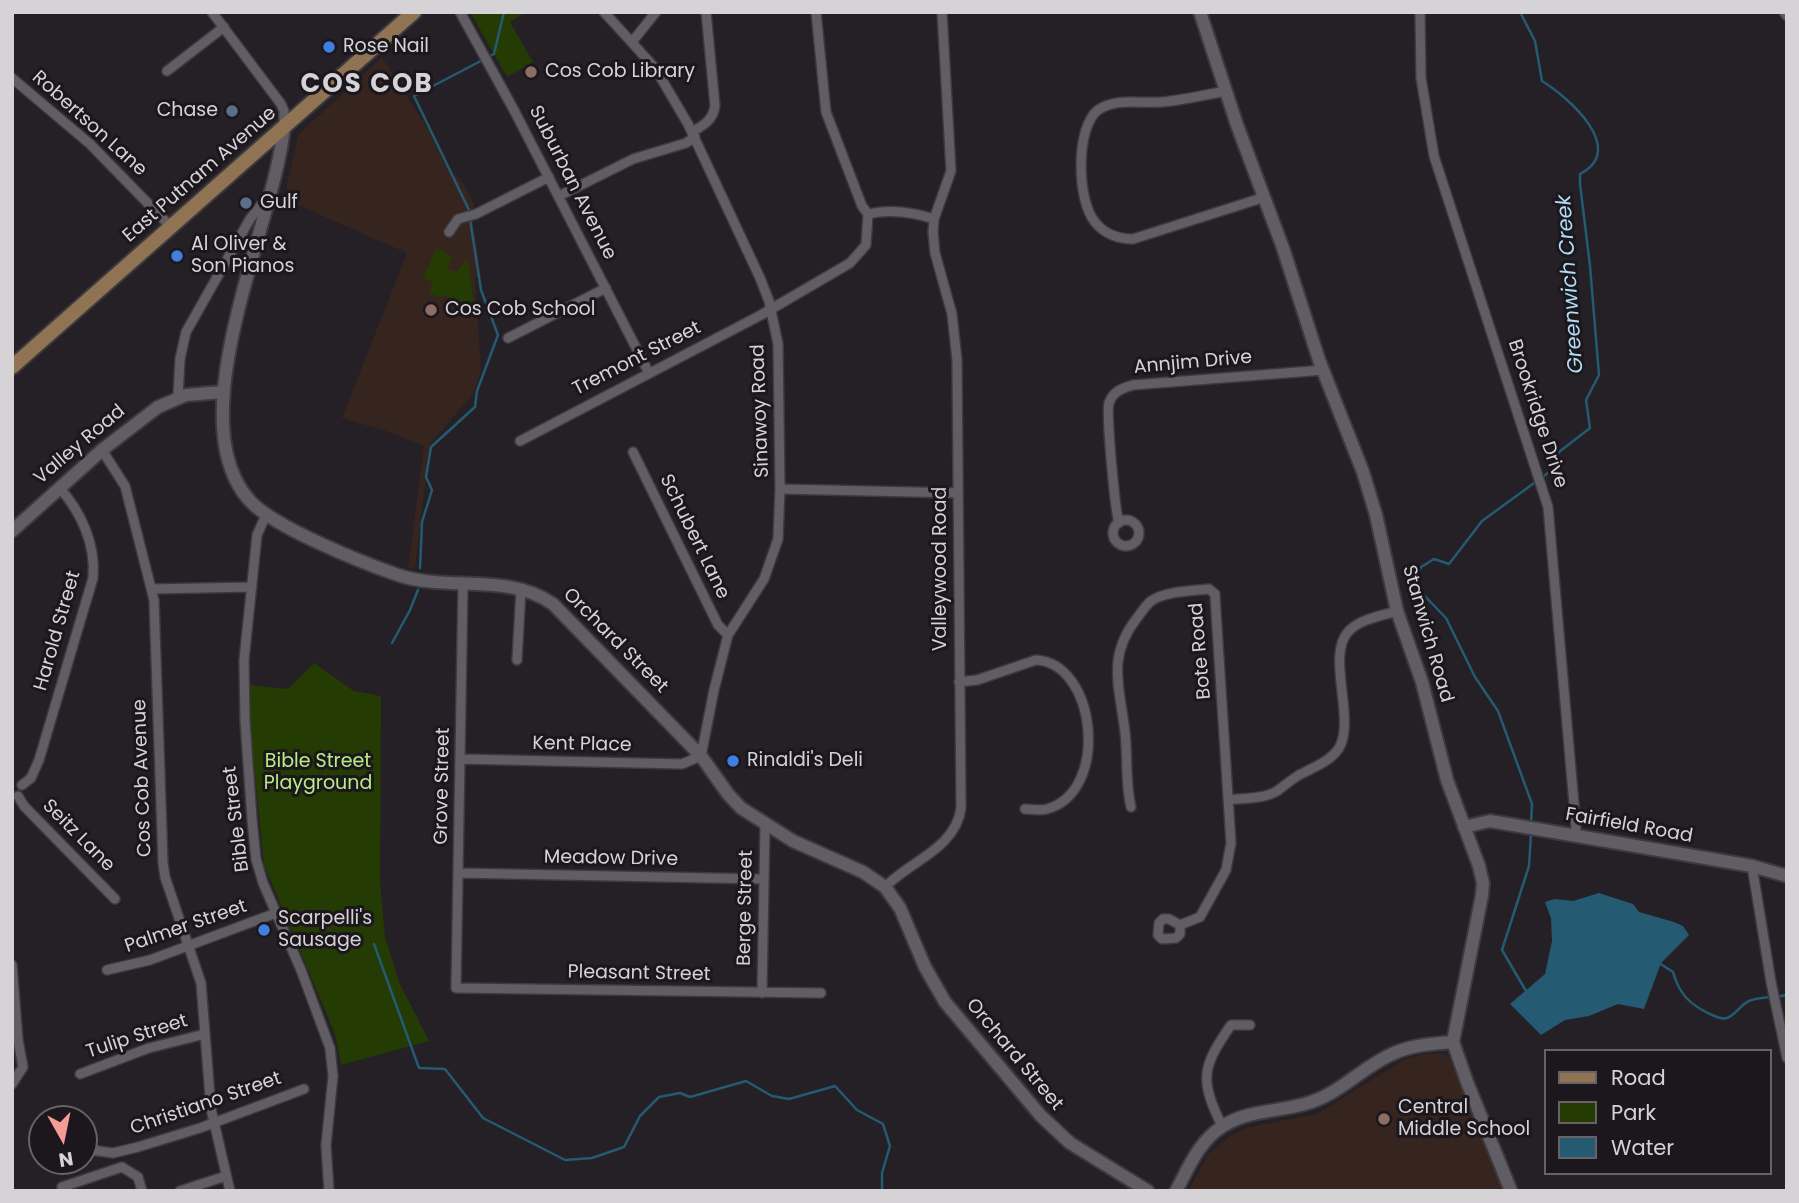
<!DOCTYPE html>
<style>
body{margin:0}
#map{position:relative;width:1799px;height:1203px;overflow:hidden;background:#242026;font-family:Poppins,sans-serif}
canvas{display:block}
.frame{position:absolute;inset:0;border:14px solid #d6d3d7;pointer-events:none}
.legend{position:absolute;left:1544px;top:1049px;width:228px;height:126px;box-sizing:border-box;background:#1b171d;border:2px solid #666267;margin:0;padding:9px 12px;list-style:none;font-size:21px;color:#d6d3d7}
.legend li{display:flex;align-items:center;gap:14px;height:35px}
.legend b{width:35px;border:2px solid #666267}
.north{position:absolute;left:28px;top:1105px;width:70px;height:70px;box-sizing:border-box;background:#1b171d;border:2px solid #666267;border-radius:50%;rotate:171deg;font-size:19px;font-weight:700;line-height:28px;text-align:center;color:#d6d3d7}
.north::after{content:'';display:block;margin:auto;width:24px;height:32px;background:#f59c94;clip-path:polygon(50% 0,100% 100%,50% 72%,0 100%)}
</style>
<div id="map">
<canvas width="1799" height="1203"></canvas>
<div class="frame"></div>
<ul class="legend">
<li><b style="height:9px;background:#8f7352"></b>Road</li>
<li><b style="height:19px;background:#243b04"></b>Park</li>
<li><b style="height:19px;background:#245b72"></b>Water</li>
</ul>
<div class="north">N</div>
</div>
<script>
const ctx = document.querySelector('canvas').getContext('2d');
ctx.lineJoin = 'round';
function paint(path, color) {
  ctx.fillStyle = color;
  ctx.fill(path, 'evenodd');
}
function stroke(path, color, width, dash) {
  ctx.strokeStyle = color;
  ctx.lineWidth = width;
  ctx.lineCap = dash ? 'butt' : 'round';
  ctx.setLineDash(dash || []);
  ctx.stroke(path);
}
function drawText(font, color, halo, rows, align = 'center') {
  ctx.font = font + ' Poppins,sans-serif';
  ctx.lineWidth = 6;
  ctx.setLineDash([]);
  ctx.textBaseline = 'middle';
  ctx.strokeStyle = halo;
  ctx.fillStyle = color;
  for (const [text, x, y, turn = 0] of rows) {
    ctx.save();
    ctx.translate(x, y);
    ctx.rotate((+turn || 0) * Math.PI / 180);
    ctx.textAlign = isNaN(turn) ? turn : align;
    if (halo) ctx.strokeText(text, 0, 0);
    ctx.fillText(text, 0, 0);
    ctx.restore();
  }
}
paint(new Path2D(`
 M382,57L426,126L449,172L461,179L474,204L473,222L481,277H475L481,372L473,394L430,444L415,569L408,568L424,446L386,431L342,418L407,253L284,199L298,135Z
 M1424,1054H1444L1449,1057L1505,1191H1188L1208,1154L1233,1134L1248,1127L1317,1114L1405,1059Z`), '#36241f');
paint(new Path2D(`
 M470,12H526L510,22L533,62L507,77Z
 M436,248L453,256L447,269L456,272L468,259L474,306L461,302L459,304L445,295L443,298L429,293L433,283L423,278Z
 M314,663L354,691L381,696L380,882L385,937L400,984L429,1041L341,1065L335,1034L264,865L251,734L250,685L288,689Z`), '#243b04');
paint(new Path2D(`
 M1599,893L1633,904L1639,912L1674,922L1683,926L1689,935L1661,963L1644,1009L1618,1004L1589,1016L1565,1020L1541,1035L1510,1004L1545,974L1552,941L1551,918L1545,902L1555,899L1573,901Z`), '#245b72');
stroke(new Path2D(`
 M1520,12L1535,41L1542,81C1568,97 1628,149 1580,174V184L1590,266L1599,375L1586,400L1590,428L1559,452L1552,470L1482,521L1449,564L1434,559L1421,567L1414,585L1446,618L1475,677L1498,711L1532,804L1531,824
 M470,212L414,96L494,54L504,12
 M420,568L422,522L432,490L426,477L431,447L475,407L477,391L498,335L481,290L470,219
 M392,643L410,610L418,590
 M374,944L419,1068L445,1069L483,1118L565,1160L592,1158L624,1147L640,1116L659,1097L680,1093L690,1097L746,1081L772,1096L789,1099L835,1086L857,1110L883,1124L890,1146L882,1173V1191
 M1659,963L1673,972C1679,994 1690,1005 1712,1015C1717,1017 1721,1020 1727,1018C1736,1015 1740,1005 1749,1001C1761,996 1774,998 1787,995
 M1526,991L1502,950L1529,866L1531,834`), '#245b72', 2.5);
const street = new Path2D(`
 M212,12L281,104L284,111V127
 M460,12L515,112L649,373
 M1420,12L1421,78L1434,156L1548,507L1576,827L1574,836
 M1784,12L1787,16
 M632,42L656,12
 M167,71L224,27
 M12,78L90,144L171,227
 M1226,91C1205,95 1183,100 1162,102C1141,104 1117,97 1098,110C1075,128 1077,201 1095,222C1104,234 1119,239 1133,239L1265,197
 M692,132C704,125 713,120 715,106L706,12
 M559,196L633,159L686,143L695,137
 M868,214C890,209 912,212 934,219
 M449,232L458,219L476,214L549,177
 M508,338L606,288
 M178,396L180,359L186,332L250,219L268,196
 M520,441L761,315L850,263L866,245L868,214L862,206L826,112L816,12
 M102,450L125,486L154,600L163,863L165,877L201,983L211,1109L230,1191
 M633,452L718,625L728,635
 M780,489L958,493
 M266,515L257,535L244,660L245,721L252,819L256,859L263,883L301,970L330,1048L333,1076L326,1145L329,1191
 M1113 533a13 13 0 1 1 26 0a13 13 0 1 1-26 0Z
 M1119,523C1115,510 1106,414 1109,403C1113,391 1123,388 1133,385L1324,370
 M463,584L456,988L821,993
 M151,589L252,587
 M517,660L521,589
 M959,682L977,680L1036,660C1097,663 1110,792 1047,809C1041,811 1032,809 1025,809
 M462,759L682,764L701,756L714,690L728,635L764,579L778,539L780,489L778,344L769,301L760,278L688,124L655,68L604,12
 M22,785L31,778L39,760L93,578C96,544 81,512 59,487
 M18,796L24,806L115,899
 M1229,800C1244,798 1264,799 1277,791C1284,786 1291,780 1299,775C1312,768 1330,762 1339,748C1356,720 1326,656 1348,632C1359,619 1381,616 1397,611
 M1131,807C1125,782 1128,757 1125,732C1120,688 1106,657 1137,618C1141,613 1146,605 1151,601C1165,591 1192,591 1209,589L1215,594L1216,612L1231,843L1226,870L1200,917L1180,925V934L1176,938L1162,939L1158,935L1159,923L1163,919H1169L1180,925
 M1752,866L1771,982L1787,1058
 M459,873L763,879
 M885,887C910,861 956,848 961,808L957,360L952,314L935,253L933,232L934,219L951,171L942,12
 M12,965L18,1040L23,1067L12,1084
 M107,970L150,960L276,913
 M762,993L765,825
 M80,1074L149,1048L205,1034
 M1222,1126C1199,1079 1202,1067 1231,1025H1250
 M84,1149L113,1153L138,1147L200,1128L304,1089
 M62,1187L122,1167L138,1177L142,1191
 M180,1191L226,1176`);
const secondary = new Path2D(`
 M1200,12L1237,125L1283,248L1319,360L1363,472L1376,515L1397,611L1422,682L1447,780L1479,866L1483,883L1482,895L1453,1042L1467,1082L1511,1191
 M284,127C275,224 175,422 251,502C276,528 363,563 398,575C448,592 508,572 553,604L701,756L728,794L741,808L793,841L863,872L885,887L900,908L925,967L945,1002L1041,1116L1070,1143L1148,1191
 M12,531L102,450L158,407L186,395L222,392
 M1464,827L1490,821L1752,866L1787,876
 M1176,1191C1189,1167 1199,1141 1223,1126C1249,1109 1283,1112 1311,1102C1341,1092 1362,1068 1390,1055C1410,1045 1431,1044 1453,1042`);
const primary = new Path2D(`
 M12,367L414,12`);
stroke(street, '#3d3a3f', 12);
stroke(secondary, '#3d3a3f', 16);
stroke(primary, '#3d3a3f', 18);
stroke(street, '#615d64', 9);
stroke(secondary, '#615d64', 12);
stroke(primary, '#8f7352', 14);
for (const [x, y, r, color] of [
 [329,47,7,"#3f7fe0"],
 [531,72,7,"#8d6e63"],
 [232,111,7,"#5c6f8a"],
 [246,203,7,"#5c6f8a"],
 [177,256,7,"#3f7fe0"],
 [431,310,7,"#8d6e63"],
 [733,761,7,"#3f7fe0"],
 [264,930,7,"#3f7fe0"],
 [1384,1119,7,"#8d6e63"]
]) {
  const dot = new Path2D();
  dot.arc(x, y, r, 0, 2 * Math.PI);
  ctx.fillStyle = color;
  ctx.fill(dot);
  stroke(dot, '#1b171d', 2.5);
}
drawText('19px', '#d6d3d7', '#1b171d', [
 ["Rose Nail",343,47],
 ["Cos Cob Library",545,72],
 ["Chase",218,111,"right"],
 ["Gulf",260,203],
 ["Al Oliver &",191,245],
 ["Son Pianos",191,267],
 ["Cos Cob School",445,310],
 ["Rinaldi's Deli",747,761],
 ["Scarpelli's",278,919],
 ["Sausage",278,941],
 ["Central",1398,1108],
 ["Middle School",1398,1130]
], 'left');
drawText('19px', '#d6d3d7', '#1b171d', [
 ["Robertson Lane",89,124,42],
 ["East Putnam Avenue",200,175,-41],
 ["Suburban Avenue",572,183,63],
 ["Tremont Street",637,359,-27],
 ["Annjim Drive",1193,363,-5],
 ["Sinawoy Road",761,411,-92],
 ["Brookridge Drive",1537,414,72],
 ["Valley Road",80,445,-40],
 ["Schubert Lane",694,537,64],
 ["Valleywood Road",941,569,-90],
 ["Harold Street",58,631,-74],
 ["Stanwich Road",1427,634,74],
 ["Orchard Street",615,641,45],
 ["Bote Road",1201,651,-95],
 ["Kent Place",582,745,1],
 ["Cos Cob Avenue",143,778,-92],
 ["Grove Street",443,786,-89],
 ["Bible Street",237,819,-97],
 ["Fairfield Road",1629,826,10],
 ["Seitz Lane",78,836,45],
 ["Meadow Drive",611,859,1],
 ["Berge Street",746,908,-89],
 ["Palmer Street",186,927,-19],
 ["Pleasant Street",639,974,1],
 ["Tulip Street",137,1037,-18],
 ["Orchard Street",1014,1055,50],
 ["Christiano Street",206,1104,-19]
]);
drawText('19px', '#b8ec84', '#1b171d', [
 ["Bible Street",318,762],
 ["Playground",318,784]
]);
drawText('italic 21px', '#b0def6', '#1b171d', [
 ["Greenwich Creek",1571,284,-94]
]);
ctx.letterSpacing = '2px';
drawText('bold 26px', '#d6d3d7', '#1b171d', [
 ["COS COB",367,85]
]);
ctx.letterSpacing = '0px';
</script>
